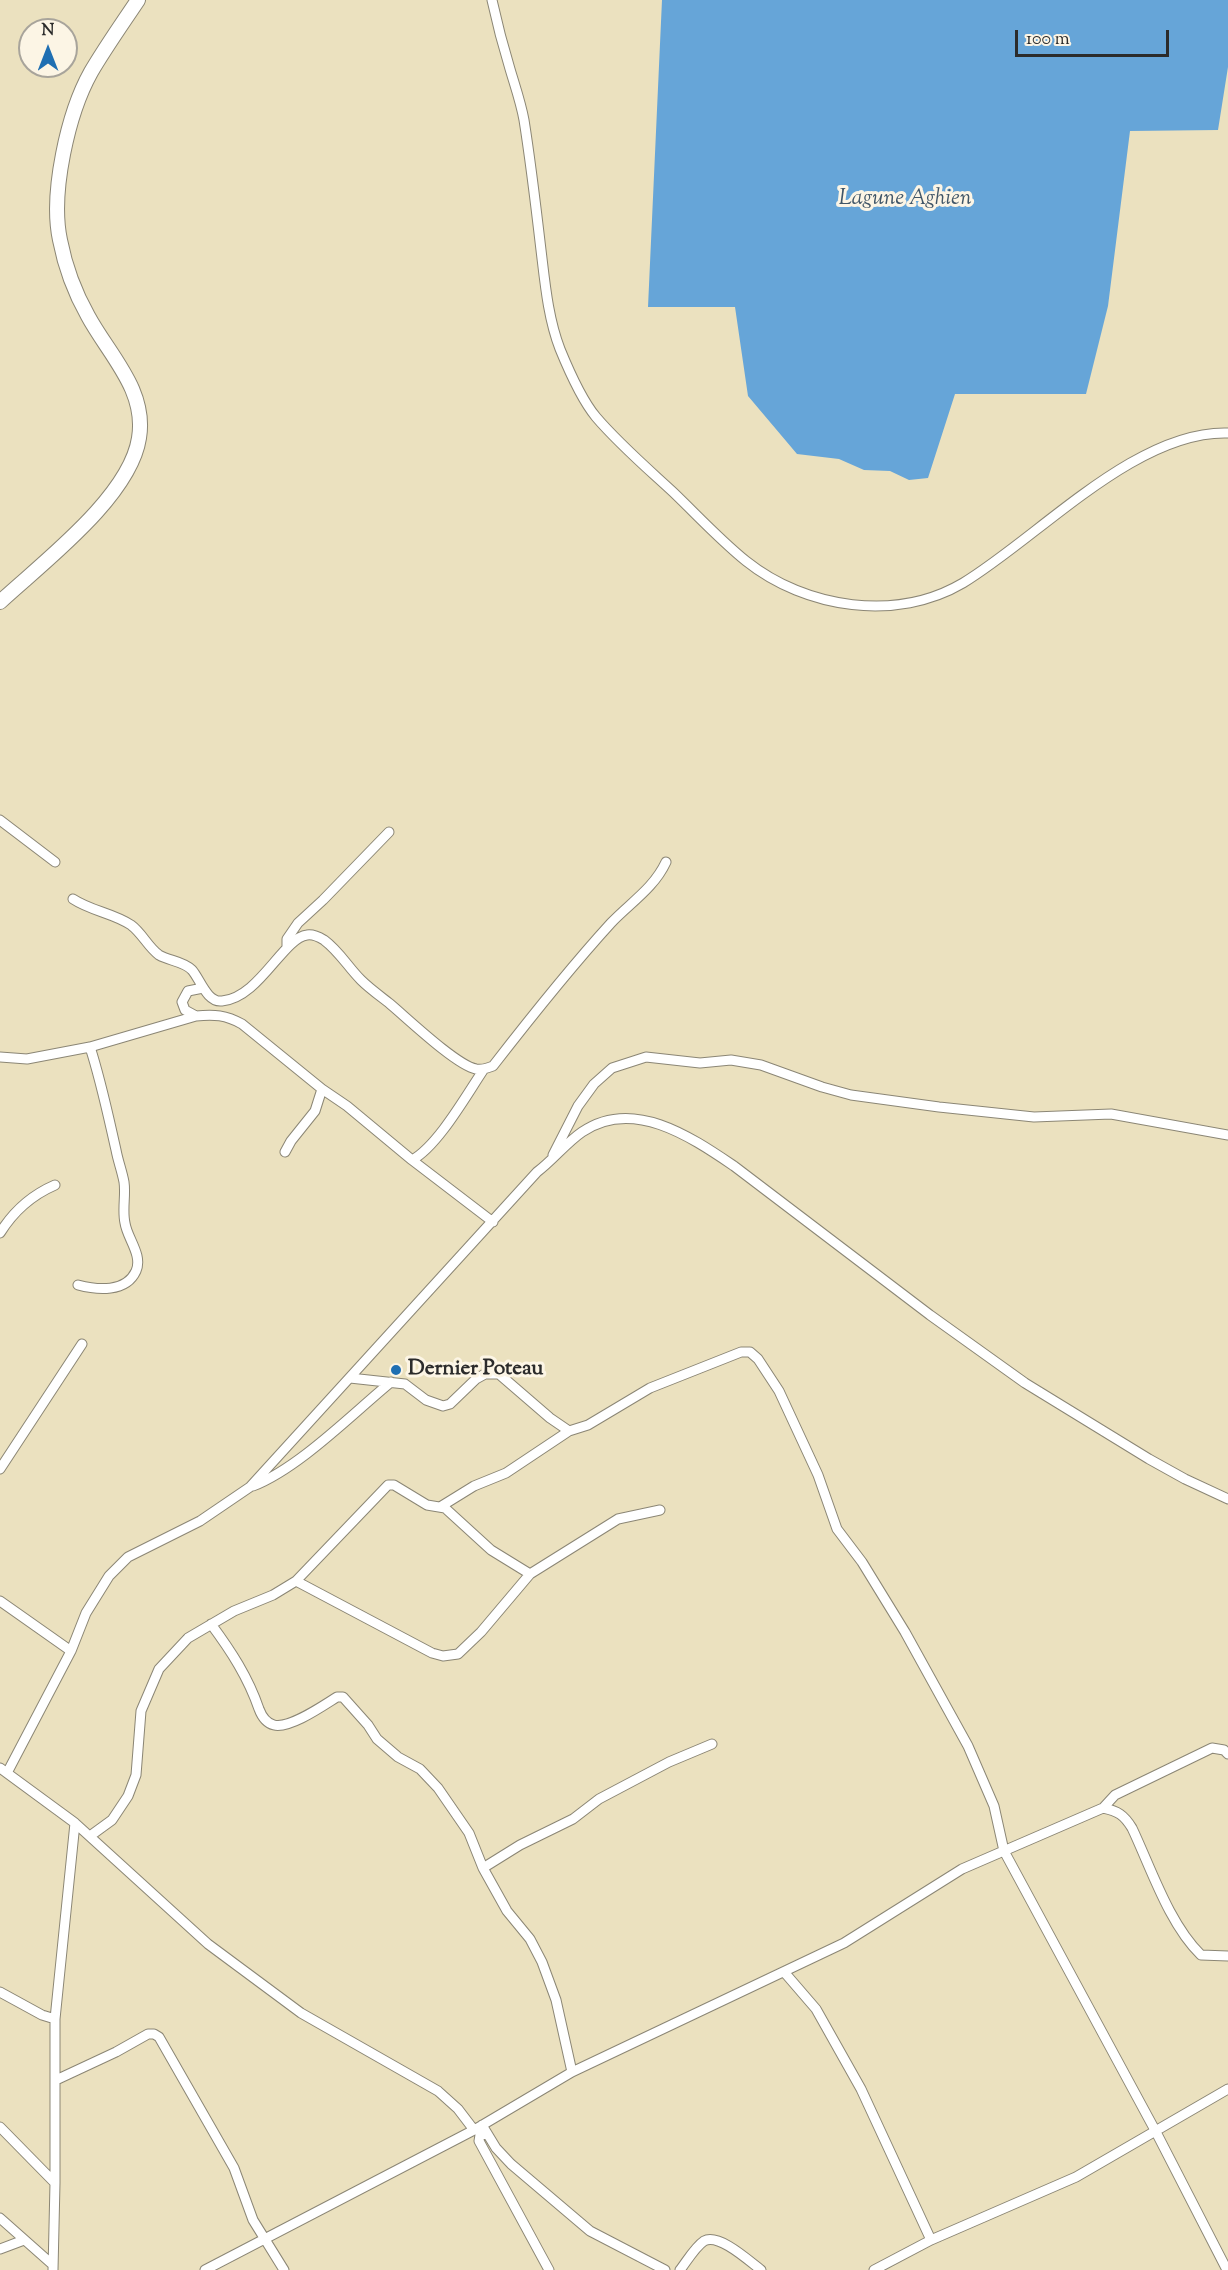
<!DOCTYPE html>
<style>
body{margin:0}
#map{position:relative;width:1228px;height:2270px;overflow:hidden;background:#ebe1bf;font-family:"Sorts Mill Goudy",serif}
canvas{display:block}
.north{position:absolute;left:18px;top:18px;width:60px;height:60px;box-sizing:border-box;background:#fcf5e5;border:2px solid #a8a49b;border-radius:50%;rotate:0deg;font-size:16px;font-weight:700;line-height:24px;text-align:center;color:#2b2b2b}
.north::after{content:'';display:block;margin:auto;width:21px;height:27px;background:#1f6fb2;clip-path:polygon(50% 0,100% 100%,50% 72%,0 100%)}
.scale{position:absolute;left:1015px;top:30px;width:154px;height:27px;box-sizing:border-box;border:3px solid #2b2b2b;border-top:0;padding-left:8px;font-size:18px;line-height:21px;white-space:nowrap;color:#2b2b2b;-webkit-text-stroke:4px #fcf5e5;paint-order:stroke}
</style>
<div id="map">
<canvas width="1228" height="2270"></canvas>
<div class="north">N</div>
<div class="scale">100 m</div>
</div>
<script>
const ctx = document.querySelector('canvas').getContext('2d');
ctx.lineJoin = 'round';
function paint(path, color) {
  ctx.fillStyle = color;
  ctx.fill(path, 'evenodd');
}
function stroke(path, color, width, dash) {
  ctx.strokeStyle = color;
  ctx.lineWidth = width;
  ctx.lineCap = dash ? 'butt' : 'round';
  ctx.setLineDash(dash || []);
  ctx.stroke(path);
}
function drawText(font, color, halo, rows, align = 'center') {
  ctx.font = font + ' "Sorts Mill Goudy",serif';
  ctx.lineWidth = 6;
  ctx.setLineDash([]);
  ctx.textBaseline = 'middle';
  ctx.strokeStyle = halo;
  ctx.fillStyle = color;
  for (const [text, x, y, turn = 0] of rows) {
    ctx.save();
    ctx.translate(x, y);
    ctx.rotate((+turn || 0) * Math.PI / 180);
    ctx.textAlign = isNaN(turn) ? turn : align;
    if (halo) ctx.strokeText(text, 0, 0);
    ctx.fillText(text, 0, 0);
    ctx.restore();
  }
}
paint(new Path2D(`
 M662,0H1228V67L1218,130L1130,131L1108,306L1086,394H955L928,478L909,480L890,471L864,470L839,459L797,454L748,396L735,307H648Z`), '#66a5d8');
const street = new Path2D(`
 M492,0C497,23 503,46 510,69C515,86 521,103 524,120C531,164 536,207 541,250C545,283 548,318 560,349C569,371 581,399 596,417C619,444 647,468 673,492C697,515 720,540 746,561C806,609 897,622 963,583C1039,537 1136,430 1228,433
 M0,820L55,862
 M73,899C91,911 113,913 131,925C142,933 148,947 159,955C169,961 183,961 192,970C200,979 207,1003 222,1001C259,998 283,938 307,935C313,934 319,937 324,940C339,951 348,967 361,980C369,988 380,996 389,1003C407,1018 456,1065 476,1069C482,1070 488,1068 493,1066C531,1017 569,969 611,923C630,903 654,888 666,862
 M287,948V939L298,923L323,900L389,832
 M196,1016L185,1010L182,1002L188,991L203,988
 M0,1057L27,1059L90,1047L196,1016C214,1014 226,1015 242,1024L322,1089L315,1111L291,1141L285,1152
 M322,1089L347,1106L412,1160L493,1222
 M553,1155L578,1106L594,1084L612,1068L646,1057L700,1063L731,1060L761,1065L822,1087L851,1095L939,1107L1034,1117L1111,1114L1228,1135
 M412,1160C438,1146 467,1094 484,1069
 M0,1233C13,1212 32,1195 55,1185
 M78,1285C97,1290 126,1293 136,1271C143,1255 127,1238 125,1223C122,1210 126,1195 124,1182C122,1171 118,1161 116,1150C108,1115 101,1081 90,1047
 M350,1378L405,1384L426,1400L443,1406L450,1404L476,1379L485,1374H499L550,1418L569,1431L588,1425L650,1388L741,1352H750L758,1359L779,1391L818,1475L837,1529L862,1562L905,1632L968,1746L994,1806L1004,1851L1156,2132L1227,2270
 M0,1469L82,1344
 M253,1486C299,1468 352,1414 391,1382
 M440,1507L474,1486L506,1473L569,1431
 M296,1581L432,1653L443,1656L458,1654L481,1632L530,1574L618,1519L660,1510
 M0,1601L71,1651
 M211,1624C231,1651 248,1677 259,1709C262,1717 266,1723 274,1725C290,1729 324,1705 337,1697H343L368,1725L377,1739L398,1757L420,1769L438,1788L469,1833L483,1868L507,1911L530,1939L542,1962L556,2000L572,2072
 M0,1768L75,1823L208,1944L301,2013L438,2091L458,2109L474,2130
 M7,1773L71,1651L86,1613L109,1576L128,1557L200,1521L250,1487L537,1172C553,1160 566,1143 582,1132C633,1097 691,1137 734,1166L930,1315L1025,1383L1149,1459L1185,1479L1228,1499
 M1103,1808C1118,1811 1124,1815 1132,1828C1151,1868 1169,1924 1201,1955L1228,1956
 M90,1836L112,1820L128,1796L136,1775L141,1711L159,1669L188,1638L234,1611L273,1595L296,1581L388,1485H394L427,1505L445,1508L491,1550L530,1574
 M483,1868L520,1845L573,1819L599,1799L669,1762L712,1744
 M785,1973L816,2009L861,2089L931,2240
 M0,1992L42,2015L55,2019
 M56,2080L116,2052L148,2034H154L159,2037L234,2168L253,2220L284,2270
 M482,2125L496,2148L511,2164L590,2231L665,2270
 M0,2127L55,2183
 M487,2134L480,2135L479,2141L549,2270
 M0,2218L53,2265
 M0,2249L24,2240
 M53,2270L55,2183V2019L75,1823
 M205,2270L474,2130L572,2072L844,1943L962,1869L1103,1808L1115,1795L1212,1748L1224,1750L1228,1754
 M680,2270C687,2261 695,2247 704,2241C719,2233 749,2261 761,2270
 M874,2270L931,2240L1076,2177L1228,2089`);
const secondary = new Path2D(`
 M0,602C42,563 130,497 139,438C147,390 109,355 88,316C75,293 65,266 60,240C50,193 68,113 91,72C105,48 122,24 138,0`);
stroke(street, '#8b8675', 11);
stroke(secondary, '#8b8675', 16);
stroke(street, '#fff', 9);
stroke(secondary, '#fff', 14);
for (const [x, y, r, color] of [
 [396,1370,6,"#1f6fb2"]
]) {
  const dot = new Path2D();
  dot.arc(x, y, r, 0, 2 * Math.PI);
  ctx.fillStyle = color;
  ctx.fill(dot);
  stroke(dot, '#fcf5e5', 2);
}
drawText('bold 21px', '#2b2b2b', '#fcf5e5', [
 ["Dernier Poteau",408,1370]
], 'left');
drawText('italic 22px', '#405668', '#fcf5e5', [
 ["Lagune Aghien",905,200]
]);
</script>
